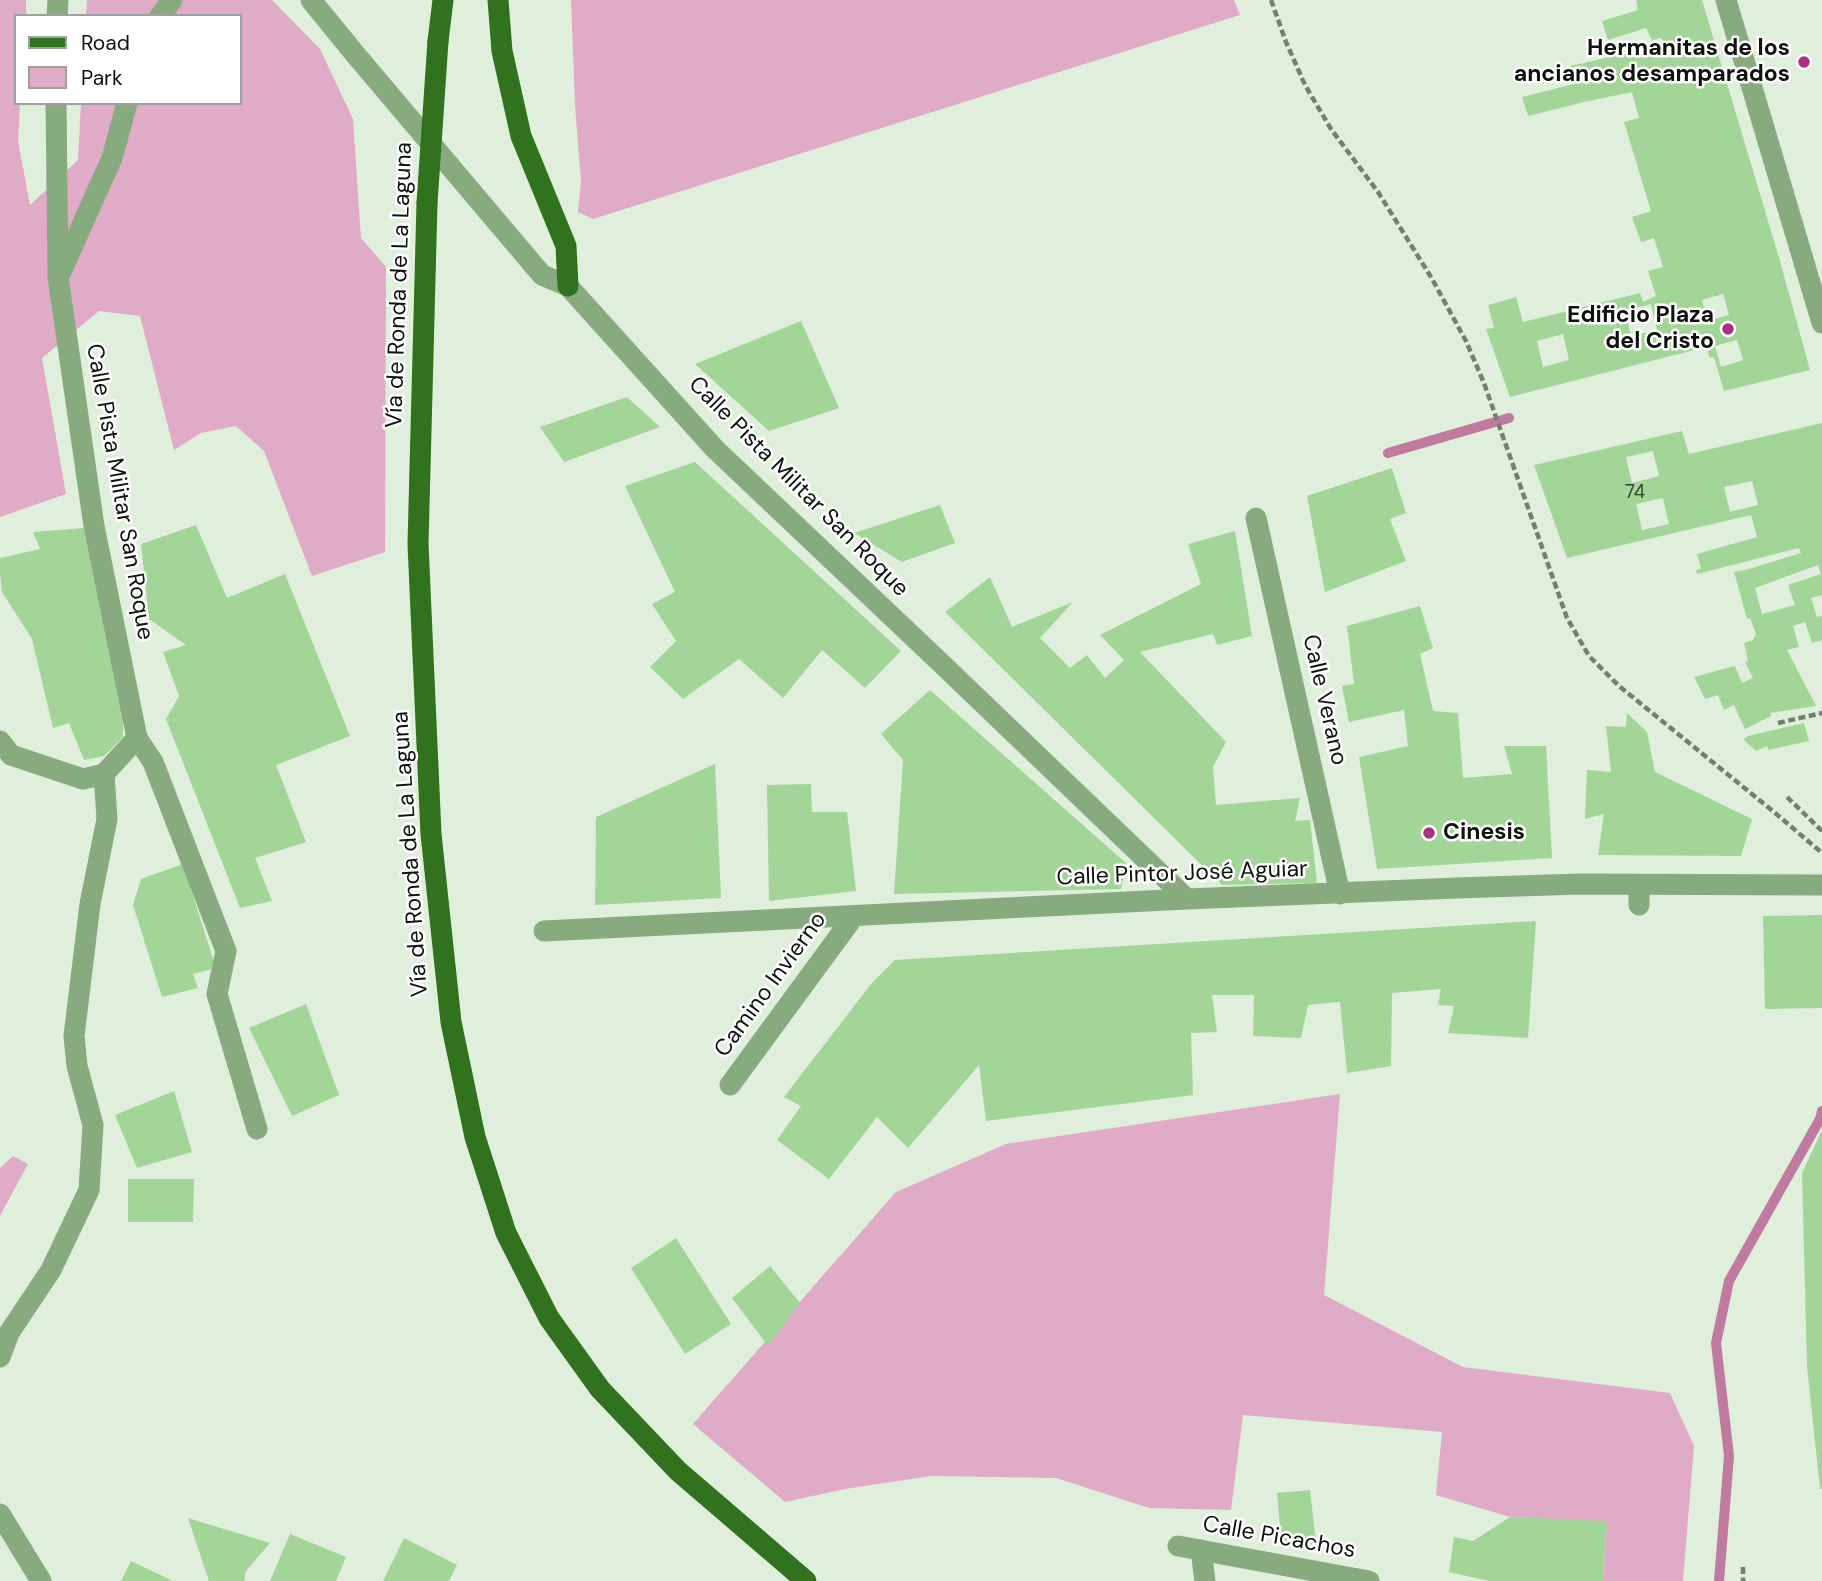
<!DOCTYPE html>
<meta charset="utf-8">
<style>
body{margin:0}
#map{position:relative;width:1822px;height:1581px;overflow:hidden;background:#dfefdc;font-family:"DM Sans",sans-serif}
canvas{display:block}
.legend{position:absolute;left:14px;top:14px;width:228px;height:91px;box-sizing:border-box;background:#fff;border:2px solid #9ea09e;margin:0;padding:9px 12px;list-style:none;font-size:21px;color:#0d120c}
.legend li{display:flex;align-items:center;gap:14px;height:35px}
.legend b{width:35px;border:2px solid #9ea09e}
</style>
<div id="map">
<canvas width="1822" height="1581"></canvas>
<ul class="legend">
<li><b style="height:9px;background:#30721e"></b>Road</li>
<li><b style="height:19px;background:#e0abc7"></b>Park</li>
</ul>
</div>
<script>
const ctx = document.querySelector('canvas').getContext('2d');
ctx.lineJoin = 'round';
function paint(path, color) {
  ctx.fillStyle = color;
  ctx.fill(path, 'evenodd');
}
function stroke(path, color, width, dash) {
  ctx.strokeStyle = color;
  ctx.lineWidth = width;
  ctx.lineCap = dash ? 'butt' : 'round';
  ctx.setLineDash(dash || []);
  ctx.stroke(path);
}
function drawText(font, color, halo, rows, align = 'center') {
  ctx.font = font + ' "DM Sans",sans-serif';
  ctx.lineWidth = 5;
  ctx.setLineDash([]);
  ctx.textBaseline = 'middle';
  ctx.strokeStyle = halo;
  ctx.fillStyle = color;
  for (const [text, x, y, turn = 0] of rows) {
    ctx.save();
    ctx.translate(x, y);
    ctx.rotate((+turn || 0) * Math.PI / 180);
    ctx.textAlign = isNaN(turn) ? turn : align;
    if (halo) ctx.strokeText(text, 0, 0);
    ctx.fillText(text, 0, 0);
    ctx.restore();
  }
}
paint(new Path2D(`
 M0,0H26V16H16V103H20L18,141L30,205L78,160L81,103H240V16H86L87,0H272L320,49L353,119L361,238L386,267L385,552L312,576L264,451L236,426L201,433L174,450L140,316L99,311L42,358L66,494L0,517Z
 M571,0H1234L1240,15L593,219L578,212L581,181L575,105Z
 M1340,1094L1324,1295L1463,1367L1670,1393L1694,1446L1683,1581H1603L1607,1522L1510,1517L1436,1495L1442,1432L1243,1415L1231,1510L1149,1508L1056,1478L931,1476L845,1489L785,1502L693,1424L896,1192L1006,1144Z
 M13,1156L28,1164L0,1216V1168Z`), '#e0abc7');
stroke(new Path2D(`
 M1388,453L1509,418
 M1719,1581L1729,1456L1716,1343L1729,1281L1820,1119L1822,1111`), '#c07aa0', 10);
paint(new Path2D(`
 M1636,0H1702L1780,261L1810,370L1724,391L1714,357L1710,358L1706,347L1510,397L1486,329L1494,328L1488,305L1516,297L1523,322L1640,293L1643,302L1656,296L1648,271L1663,267L1654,238L1641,242L1632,217L1651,211L1624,122L1639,118L1632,92L1584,102L1528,116L1522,97L1574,84L1570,66L1664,45L1661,38L1652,40L1646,28L1608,40L1602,21L1638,10ZM1723,294L1729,315L1708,321L1702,300ZM1651,304L1657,330L1631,336L1625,311ZM1563,334L1569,360L1543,367L1537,341ZM1737,340L1743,360L1721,367L1715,346Z
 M801,321L839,408L769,431L695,364Z
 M627,397L660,427L564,462L540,427Z
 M1822,423V595L1811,598L1817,617L1822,616V640L1812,643L1805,622L1793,626L1799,647L1787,650L1816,706L1770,713L1771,716L1745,729L1734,705L1724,710L1718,695L1705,699L1694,677L1735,666L1742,683L1753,678L1745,662L1748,661L1744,643L1753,640L1756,634L1750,618L1747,619L1734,572L1749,569L1801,553L1799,548L1697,574L1696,570L1701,569L1697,554L1757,537L1751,515L1567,558L1534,465L1682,431L1689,454ZM1653,451L1659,476L1632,483L1626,457ZM1752,481L1758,505L1730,512L1724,487ZM1663,498L1669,524L1642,530L1636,504ZM1818,565L1821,574L1788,585L1795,605L1762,614L1755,588Z
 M695,462L901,651L865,688L822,650L783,698L739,659L683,699L650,667L676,641L652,604L675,592L625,486Z
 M1392,468L1406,513L1390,519L1406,561L1325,592L1307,496Z
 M940,505L955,543L902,562L854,533Z
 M196,525L227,598L285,574L350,736L276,765L306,842L255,858L272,901L240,908L166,719L179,696L163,652L186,645L149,619L141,544Z
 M84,528L123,713V737L104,756L84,760L69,723L53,728L32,639L2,592L0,574V558L40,549L33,532Z
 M1235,531L1252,636L1217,645L1213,634L1140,652L1226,742L1213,767L1216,805L1300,798L1295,821L1310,820L1317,883L1222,885L945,612L990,577L1012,627L1073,602L1040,638L1070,668L1087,655L1105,678L1124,660L1100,635L1201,584L1188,544Z
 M1420,606L1433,648L1420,654L1433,711L1458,713L1463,778L1512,774L1504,746H1546L1552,858L1377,869L1359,757L1408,746L1404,710L1349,722L1342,686L1354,684L1347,626Z
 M930,690L1126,863L1121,889L894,894L903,760L881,734Z
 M1627,713L1647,732L1655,772L1752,819L1741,856L1598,855L1604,814L1585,819L1587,770L1611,772L1606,726L1626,727Z
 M1804,723L1809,741L1768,750L1767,746L1756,751L1743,739L1748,736Z
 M715,764L721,898L595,905L596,817Z
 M811,784L812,812H847L856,891L769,901L767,785Z
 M183,864L216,968L193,974L198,988L162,997L133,905L141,879Z
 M1822,915V1008L1765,1009L1763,916Z
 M1536,921L1528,1038L1448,1033L1454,1006L1438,1005L1441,989L1392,993L1391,1066L1347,1073L1340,1002L1308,1005L1301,1038L1253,1036L1254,995H1212L1217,1032L1191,1033L1193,1095L986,1121L979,1065L908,1148L877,1117L829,1179L777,1140L801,1106L784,1097L871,984L895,960Z
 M306,1004L339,1095L292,1116L249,1028Z
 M174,1091L192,1152L137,1168L115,1115Z
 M1822,1130V1489H1820L1807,1366L1802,1173Z
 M128,1179H194L193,1222H128Z
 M676,1238L731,1324L685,1354L631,1268Z
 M770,1266L800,1303L768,1346L732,1298Z
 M1310,1490L1316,1543L1282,1546L1277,1493Z
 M1510,1517L1607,1521L1603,1581H1489L1449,1572L1454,1537L1473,1541Z
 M188,1518L270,1543L246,1571L244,1581H209Z
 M290,1534L346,1557L336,1581H270Z
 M404,1538L457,1565L449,1581H383Z
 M131,1561L173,1581H121Z`), '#a3d598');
stroke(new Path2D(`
 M1271,0L1286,42L1305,85L1331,129L1378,192L1431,277L1466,341L1484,383L1567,618L1589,656L1619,686L1774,812L1822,853
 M1778,723L1822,713
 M1787,797L1822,831
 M1743,1567V1581`), '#747e72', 4.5, [7, 3.5]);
stroke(new Path2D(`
 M137,738L153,762L226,951L217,994L257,1129
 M1639,905V885
 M0,1514L41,1581
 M1201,1550L1205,1581`), '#87aa7f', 21);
stroke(new Path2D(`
 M311,0L355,54L542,275L568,286L715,449L944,666L1187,899
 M57,16L58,0
 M160,16L172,0
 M61,272L112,158L127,103
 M1256,518L1340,894
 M0,741L11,755L83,779L104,774L137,738L94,526L58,277L56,103
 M544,931L1187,899L1457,888L1580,884L1822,885
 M730,1085L854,916
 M0,1357L9,1333L51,1270L89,1190L93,1125L77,1066L74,1036L90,904L107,819L104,774
 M1178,1546L1369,1581`), '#87aa7f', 21);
stroke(new Path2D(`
 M1726,0L1822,323`), '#87aa7f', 21);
stroke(new Path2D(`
 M498,0L502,51L521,136L566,246L568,286
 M438,41L443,0
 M427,203L418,544L431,834L451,1022L475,1137L506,1233L549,1318L600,1389L678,1471L806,1581`), '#30721e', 21);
stroke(new Path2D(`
 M427,203L438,41`), '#30721e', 21);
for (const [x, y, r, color] of [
 [1804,62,7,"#ad2f7f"],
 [1728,329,7,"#ad2f7f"],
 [1429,833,7,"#ad2f7f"]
]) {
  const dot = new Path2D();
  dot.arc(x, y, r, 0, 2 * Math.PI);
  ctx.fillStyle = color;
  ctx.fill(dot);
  stroke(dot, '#fff', 2.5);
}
drawText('19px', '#32432f', null, [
 ["74",1635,493]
]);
drawText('bold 23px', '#0d120c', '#fff', [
 ["Hermanitas de los",1790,49],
 ["ancianos desamparados",1790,75],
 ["Edificio Plaza",1714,316],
 ["del Cristo",1714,342],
 ["Cinesis",1443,833,"left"]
], 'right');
drawText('23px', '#0d120c', '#fff', [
 ["Vía de Ronda de La Laguna",400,285,-88],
 ["Calle Pista Militar San Roque",798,487,45],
 ["Calle Pista Militar San Roque",119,492,80],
 ["Calle Verano",1324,700,77],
 ["Vía de Ronda de La Laguna",411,854,-94],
 ["Calle Pintor José Aguiar",1182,874,-2],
 ["Camino Invierno",771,985,-54],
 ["Calle Picachos",1279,1538,10]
]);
</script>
